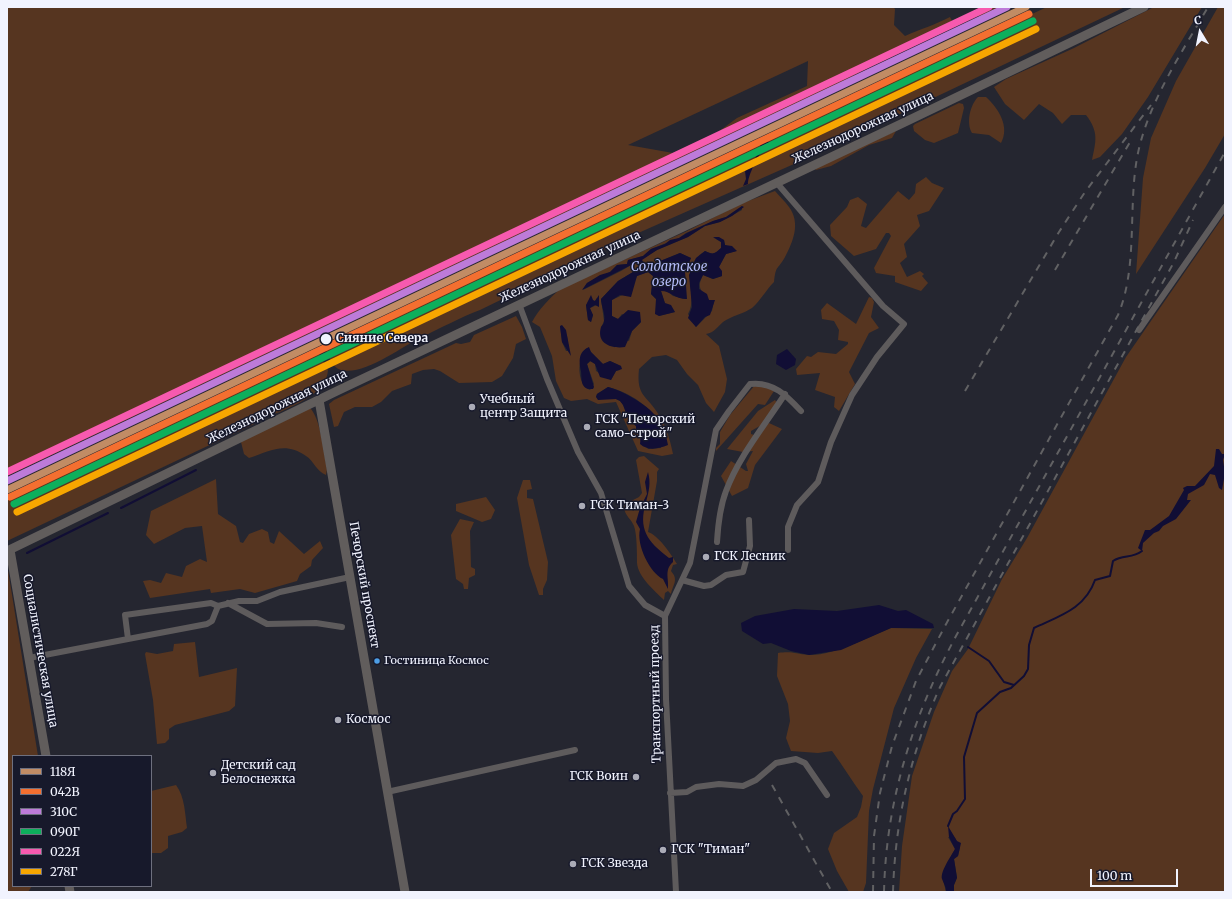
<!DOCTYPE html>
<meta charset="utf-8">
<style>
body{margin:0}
#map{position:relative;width:1232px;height:899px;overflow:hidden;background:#252630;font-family:Merriweather,serif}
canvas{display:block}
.frame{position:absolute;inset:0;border:8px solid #f1f3fe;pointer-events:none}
.legend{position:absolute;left:12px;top:755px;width:140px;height:132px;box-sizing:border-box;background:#17192b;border:1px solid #6e707f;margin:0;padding:5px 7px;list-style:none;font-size:12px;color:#f1f3fe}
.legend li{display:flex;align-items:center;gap:8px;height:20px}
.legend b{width:20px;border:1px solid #6e707f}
.north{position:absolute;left:1180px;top:12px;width:40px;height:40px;-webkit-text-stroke:3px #17192b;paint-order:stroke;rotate:350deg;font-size:11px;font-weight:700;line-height:16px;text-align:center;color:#f1f3fe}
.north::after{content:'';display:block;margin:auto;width:14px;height:18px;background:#f1f3fe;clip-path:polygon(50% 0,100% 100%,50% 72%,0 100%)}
.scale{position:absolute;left:1090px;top:869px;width:88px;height:18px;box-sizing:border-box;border:2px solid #f1f3fe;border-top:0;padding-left:5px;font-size:12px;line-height:14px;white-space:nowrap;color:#f1f3fe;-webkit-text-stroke:3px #17192b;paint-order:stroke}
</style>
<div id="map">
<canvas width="1232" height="899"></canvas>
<div class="frame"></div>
<ul class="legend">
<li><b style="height:5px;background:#c18c65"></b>118Я</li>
<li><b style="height:5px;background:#f46f30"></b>042В</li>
<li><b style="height:5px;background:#bd7bd9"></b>310С</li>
<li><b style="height:5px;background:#0daf5c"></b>090Г</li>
<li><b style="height:5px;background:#f75aaf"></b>022Я</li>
<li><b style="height:5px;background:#f7a600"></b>278Г</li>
</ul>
<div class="north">С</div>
<div class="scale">100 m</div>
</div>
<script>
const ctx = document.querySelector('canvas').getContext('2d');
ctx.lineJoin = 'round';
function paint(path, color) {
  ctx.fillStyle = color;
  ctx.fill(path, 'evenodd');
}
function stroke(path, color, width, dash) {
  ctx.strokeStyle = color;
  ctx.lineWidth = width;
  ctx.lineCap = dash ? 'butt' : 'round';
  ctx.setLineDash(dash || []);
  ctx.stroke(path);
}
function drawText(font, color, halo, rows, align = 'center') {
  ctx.font = font + ' Merriweather,serif';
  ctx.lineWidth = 3;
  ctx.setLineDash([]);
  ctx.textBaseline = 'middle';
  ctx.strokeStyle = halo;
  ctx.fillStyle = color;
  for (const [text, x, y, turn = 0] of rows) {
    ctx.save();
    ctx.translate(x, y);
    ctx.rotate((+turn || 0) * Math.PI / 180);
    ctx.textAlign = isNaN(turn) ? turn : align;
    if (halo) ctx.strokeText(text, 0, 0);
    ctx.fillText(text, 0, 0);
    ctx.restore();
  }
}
paint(new Path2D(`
 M7,7H893L895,9L894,25L905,36C920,29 935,25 950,17L952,21L824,92L7,476ZM808,61L807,86L737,118L718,132L673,153L628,145Z
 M982,7H1005L981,19L976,11Z
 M1047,7H1125L803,160L636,234L480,310C459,318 441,328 422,337C401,347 364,376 341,370C332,368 329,356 325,349L650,193L754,147L761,143L762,141H765L870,89Z
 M1154,7H1202L1148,97L1122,134L1100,157L1092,160C1096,141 1099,132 1086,115H1071L1062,124L1053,113L1039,104L1024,120L1005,104L994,87L1006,79L1074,48Z
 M1218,7H1225V134L1205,168L1136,274L1143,178L1151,138L1176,81Z
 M978,97H986C999,109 1010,127 1001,143L989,135L972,133C966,123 970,105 978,97Z
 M959,103L963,104L964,108L958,133L934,143L925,140L914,131L913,126L915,124Z
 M896,131L892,138L869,145L831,166L816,170L814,167Z
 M926,177L932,183L944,188L929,211L917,215L920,226L904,244L907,257L900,263L907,277L920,271L924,274L922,276L928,283L921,291L895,282V276L876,273L874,268L891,236L889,233H886L876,249L854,256L831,236L830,225L847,207L850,200L858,197L867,204L861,226L866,228L898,191L909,200L915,193L916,184Z
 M775,191C779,196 785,201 789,207C801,223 793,242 785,257C778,270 776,264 774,282C766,290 761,300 752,308C743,314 731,316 723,322C716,328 715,332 706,334L719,346L727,379L725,392L714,412L706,403L698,385L687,374L677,360L666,355L652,357L639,369C636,397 647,395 659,415C667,428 670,440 673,454L662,456L638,451L616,402L598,404L587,399L571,401L564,398L556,381L552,356L540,327L532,322C539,309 549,299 560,289L687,231L740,204ZM742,206V210L720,222L705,226L688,237L657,250L621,271L583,290L587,283L610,272L617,265L627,264L628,260L643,256L651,249L679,238L686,233L713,221L726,217ZM714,238L724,240L725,245L736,251L726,254L719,267L722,276L713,279L703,275C697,287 700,290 709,300H714L712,311L696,327L688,314C700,294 676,269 705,251C713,255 715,254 721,248V242ZM680,253L691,258L685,272L686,299L673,296L667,291H661L665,304L675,312L659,316L656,308V299L651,294L653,276L648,272L637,276L633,283V290L612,300V316L618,319L622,314L641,322L632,331L629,341L601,328L604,321L601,299L618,281L633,272ZM597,298L599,300V304L590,308V310L593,315L591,322L588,320L586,305L595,301ZM560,326L567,336L569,351H566L562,342ZM587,348L603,364L610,361L621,366L620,370L616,371L611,380L596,371L595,364L591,361L587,364L594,384L590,390C576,384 577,357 587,348ZM608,387C628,392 655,407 660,429C662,435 661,442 661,448L648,449L640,440C643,428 631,424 627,416C624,410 625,403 618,400C613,397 602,398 596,397L597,394Z
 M1225,214V892H954V885L957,877L954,859L958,856L960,848L955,838L948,837L955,849L942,875L946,892H899L902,846L912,776L934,712L952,671L968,649L1002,579L1027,538L1126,357Z
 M869,297L872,298L874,302L871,317L879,328L869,333L849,372L855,384L839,411L834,407L835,397L815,390L820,373L797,375L796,369L807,356L811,357L818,352L836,354L848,344V342L838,340L839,330L834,321L822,319L821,310L827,303L856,324Z
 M516,316L522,327L526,339L516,344L513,358L502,376L492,382L459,383L440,371L434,369L423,370L412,374L411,384L392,391L381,402L372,407H355L344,412L338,426L334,427L329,404L334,400L456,343L461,344L470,342L474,335Z
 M318,352L328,370C327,392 297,404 280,412C272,415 263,415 255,419L254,424L7,541V497L219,397Z
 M755,385L765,386L774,391L765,405L758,404L716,451V448L720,444V432L730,415Z
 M775,400L777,403L765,423L751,431V434L754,435L769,423L782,429L755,465L748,488L732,496L721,476L731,461L746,471H748L746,464L753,451L743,452L727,449L758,411Z
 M310,408C321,419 324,454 327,469L326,475C316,471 314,461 306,456C285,441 270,451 249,458L244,454L241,442L244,438L278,424L286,419Z
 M644,456L659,469L657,472V481L648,532C658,535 672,555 677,564L673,565L671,571C679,580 673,584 671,594L668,591L665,593L664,600C655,591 638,577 637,563C637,554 637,534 634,526C631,518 622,514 625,504L639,497L642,493L636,460L639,457Z
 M216,479L218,514L236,526L240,542L243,543L249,534L262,529L268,532L270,542L274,544L279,531L304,554L320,541L323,548L312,560L311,566L300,574L297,581L255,593L240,589L211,593L210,589L150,598L143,581L150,580L161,583L166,573L182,577L186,566L200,559L207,562L202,526L185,528L154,544L146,535L151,511Z
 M523,480H530L532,489L527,490V498L533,499L548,562L547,580L543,589V595H539L529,565L517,498Z
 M486,497L495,510L491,519L482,522L456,511V504Z
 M460,519L474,522L470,531L471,567L475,569V575L469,578L468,589H464L463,584L456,579L451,535Z
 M7,564L38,756H13V886H32L28,892H7Z
 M891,628L932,629L916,658L894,708L873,789L869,811L866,883L863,892H849L837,871L828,849L834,833L857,817L861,807L863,796C852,781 843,766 832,751L818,753L791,751L786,738L790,721L788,704L777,676L778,653C793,651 795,654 809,655C833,656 868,637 891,628Z
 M195,642L199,677L237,668L235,706L229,711L175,725L169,729V739L165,743L157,744L153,700L145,654L146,652L157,654L173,651L174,644Z
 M176,785C185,797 185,814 187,828L182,832L168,836V848L161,853H151V791Z`), '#563520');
paint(new Path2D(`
 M779,138C775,152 773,145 764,150C759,152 747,178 748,184L743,186L746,179L745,171L756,157L762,141L770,142Z
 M742,206L744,207L732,216L720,222L705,226L688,237L657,250L642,260L644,263L642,266L638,262L633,264L582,290L587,283L600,275L610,272L617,265L627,264L628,260L643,256L651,249L665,244L670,240L679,238L687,233L713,221L726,217Z
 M713,237H719L724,240L725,245L732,246L737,251L726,254L719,267L722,271V276L713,279L703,275L699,283V289L707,294L709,300H715L710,315L705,317L696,327L688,318L692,307L689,275L696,258L705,251C713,255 715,254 721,248V242Z
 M680,253L691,258L685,272L687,299C674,299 671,291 661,291L665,303L671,305L675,312L659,316L655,314L656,299L651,294L653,276L648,272L637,276L631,297L620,295L612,300V316L618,319L628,310L640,312L641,322L632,331L625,347C612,349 596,344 601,327C602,325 604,324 604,321C606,315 601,306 601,299L618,281L633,272Z
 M591,295L593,300L595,301L599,295V307L595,305L590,308L593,315L591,322L588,320L586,305Z
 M562,325L566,330L571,356L562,342L560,326Z
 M589,347L591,352L603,364L610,361L621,366L622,369L616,371L611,380L600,377L595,364L590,361L587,364L594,387L593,389C580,390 582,380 581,371C579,361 578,352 589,347Z
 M787,349L796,359L795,365L786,370L776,364L777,355Z
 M608,387C621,390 653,407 658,420C660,424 661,430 661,435L666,436L668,445C658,449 648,451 640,444L641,436L636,430V426L629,420L623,405L620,401L616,399L598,400L596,397L597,394Z
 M1216,449H1219L1222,454H1225L1223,460L1225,473L1222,490L1219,488L1215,475L1210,474L1204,485L1188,494L1187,500H1191L1176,519L1163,526L1159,531L1154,533L1143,543L1142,551L1138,548L1145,530H1150L1169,516L1184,490L1183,488L1187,486H1195L1214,466Z
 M648,472C651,483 649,491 646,502C638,529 647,541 669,558L673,557V562C664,570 669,578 668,589L663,579C650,573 636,545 640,529L636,522L640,508L647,494L645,482Z
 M879,605L898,611L906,610L933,624L934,628H891L841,650L809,655L791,651L771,643L763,644L742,631L741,623L755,616L794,609L837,611Z
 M948,826L957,841L961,843L958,856L954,859L957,878L954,885V892H946C946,887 944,884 942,879C940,872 951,856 955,849L949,837Z`), '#110e35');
stroke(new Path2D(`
 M121,508L196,470
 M27,553L108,513
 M968,647L989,661L1004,682L1014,685
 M948,826L953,814L957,811L965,799L964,757L977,713L1000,692L1011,688L1024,676L1028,669L1029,645L1034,628C1059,616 1085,609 1095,580L1110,576L1113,561C1123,554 1132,559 1142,551`), '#110e35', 2);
stroke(new Path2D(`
 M776,182L883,306L904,324L877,357L852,395L831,442L818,482L797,505L788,527V550
 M519,304L547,379L578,452L601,493L629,586L645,605L665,616
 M1139,330L1225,207
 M717,542C718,525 720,507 726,491C739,456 765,425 785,394
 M682,580L704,586L711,585L726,575L743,572L750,546L749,520
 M228,603L267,624L316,623L342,627
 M128,639L207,624L212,621L218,606
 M29,658L128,639L125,615L211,603L218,606L239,601H257L280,592L350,577
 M387,792L575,750
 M670,793L687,792L696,787L719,784L743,786L756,780L776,763L796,759L805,763L827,795
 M676,892L666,699L665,616L690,563L716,430L729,411L750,384C773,381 787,396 801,411`), '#5e5b5c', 6);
stroke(new Path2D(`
 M319,400L405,892
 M10,550L46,756
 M7,551L339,390L903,123L1144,7
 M69,886L70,892`), '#615d5c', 9);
stroke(new Path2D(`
 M1055,270L1130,142
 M965,391L1059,232L1085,192L1151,105
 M772,785L832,892
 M873,892L874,836L880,793L892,746L916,681L945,626L1118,315C1138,267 1128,209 1137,158C1147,104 1181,54 1208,7
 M884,892C886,800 913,716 956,636L1225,152
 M893,892C895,820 911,752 940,687L1174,262L1193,220`), '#616163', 2, [7, 7]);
stroke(new Path2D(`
 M7,490L1026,7`), '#c18c65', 7);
stroke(new Path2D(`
 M10,497L1029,14`), '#f46f30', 7);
stroke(new Path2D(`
 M7,481L1007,7`), '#bd7bd9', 7);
stroke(new Path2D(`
 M14,504L1033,21`), '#0daf5c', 7);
stroke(new Path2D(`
 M7,472L989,7`), '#f75aaf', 7);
stroke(new Path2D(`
 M17,512L1036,29`), '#f7a600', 7);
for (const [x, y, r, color] of [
 [326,339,6,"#f1f3fe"],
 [472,407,4,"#aaabb6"],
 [587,427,4,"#aaabb6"],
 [582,506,4,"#aaabb6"],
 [706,557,4,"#aaabb6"],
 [377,661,3.5,"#4d9ee5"],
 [338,720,4,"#aaabb6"],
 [213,773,4,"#aaabb6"],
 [636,777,4,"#aaabb6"],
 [663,850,4,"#aaabb6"],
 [573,864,4,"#aaabb6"]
]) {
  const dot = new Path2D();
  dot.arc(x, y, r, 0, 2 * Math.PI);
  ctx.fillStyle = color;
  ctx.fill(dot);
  stroke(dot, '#17192b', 1.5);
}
drawText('11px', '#f1f3fe', '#17192b', [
 ["Гостиница Космос",384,661]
], 'left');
drawText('12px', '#f1f3fe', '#17192b', [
 ["Железнодорожная улица",863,128,-25],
 ["Железнодорожная улица",570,267,-25],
 ["Железнодорожная улица",277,407,-26],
 ["Печорский проспект",364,585,80],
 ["Социалистическая улица",40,651,80],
 ["Транспортный проезд",656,694,-91]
]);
drawText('bold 12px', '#f1f3fe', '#17192b', [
 ["Сияние Севера",336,339]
], 'left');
drawText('12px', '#f1f3fe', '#17192b', [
 ["Учебный",480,400],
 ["центр Защита",480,414],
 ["ГСК \"Печорский",595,420],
 ["само-строй\"",595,434],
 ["ГСК Тиман-3",590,506],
 ["ГСК Лесник",714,557],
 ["Космос",346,720],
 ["Детский сад",221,766],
 ["Белоснежка",221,780],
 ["ГСК Воин",628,777,"right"],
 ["ГСК \"Тиман\"",671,850],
 ["ГСК Звезда",581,864]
], 'left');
drawText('italic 13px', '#b3bbf7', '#17192b', [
 ["Солдатское",669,267],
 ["озеро",669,282]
]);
</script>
